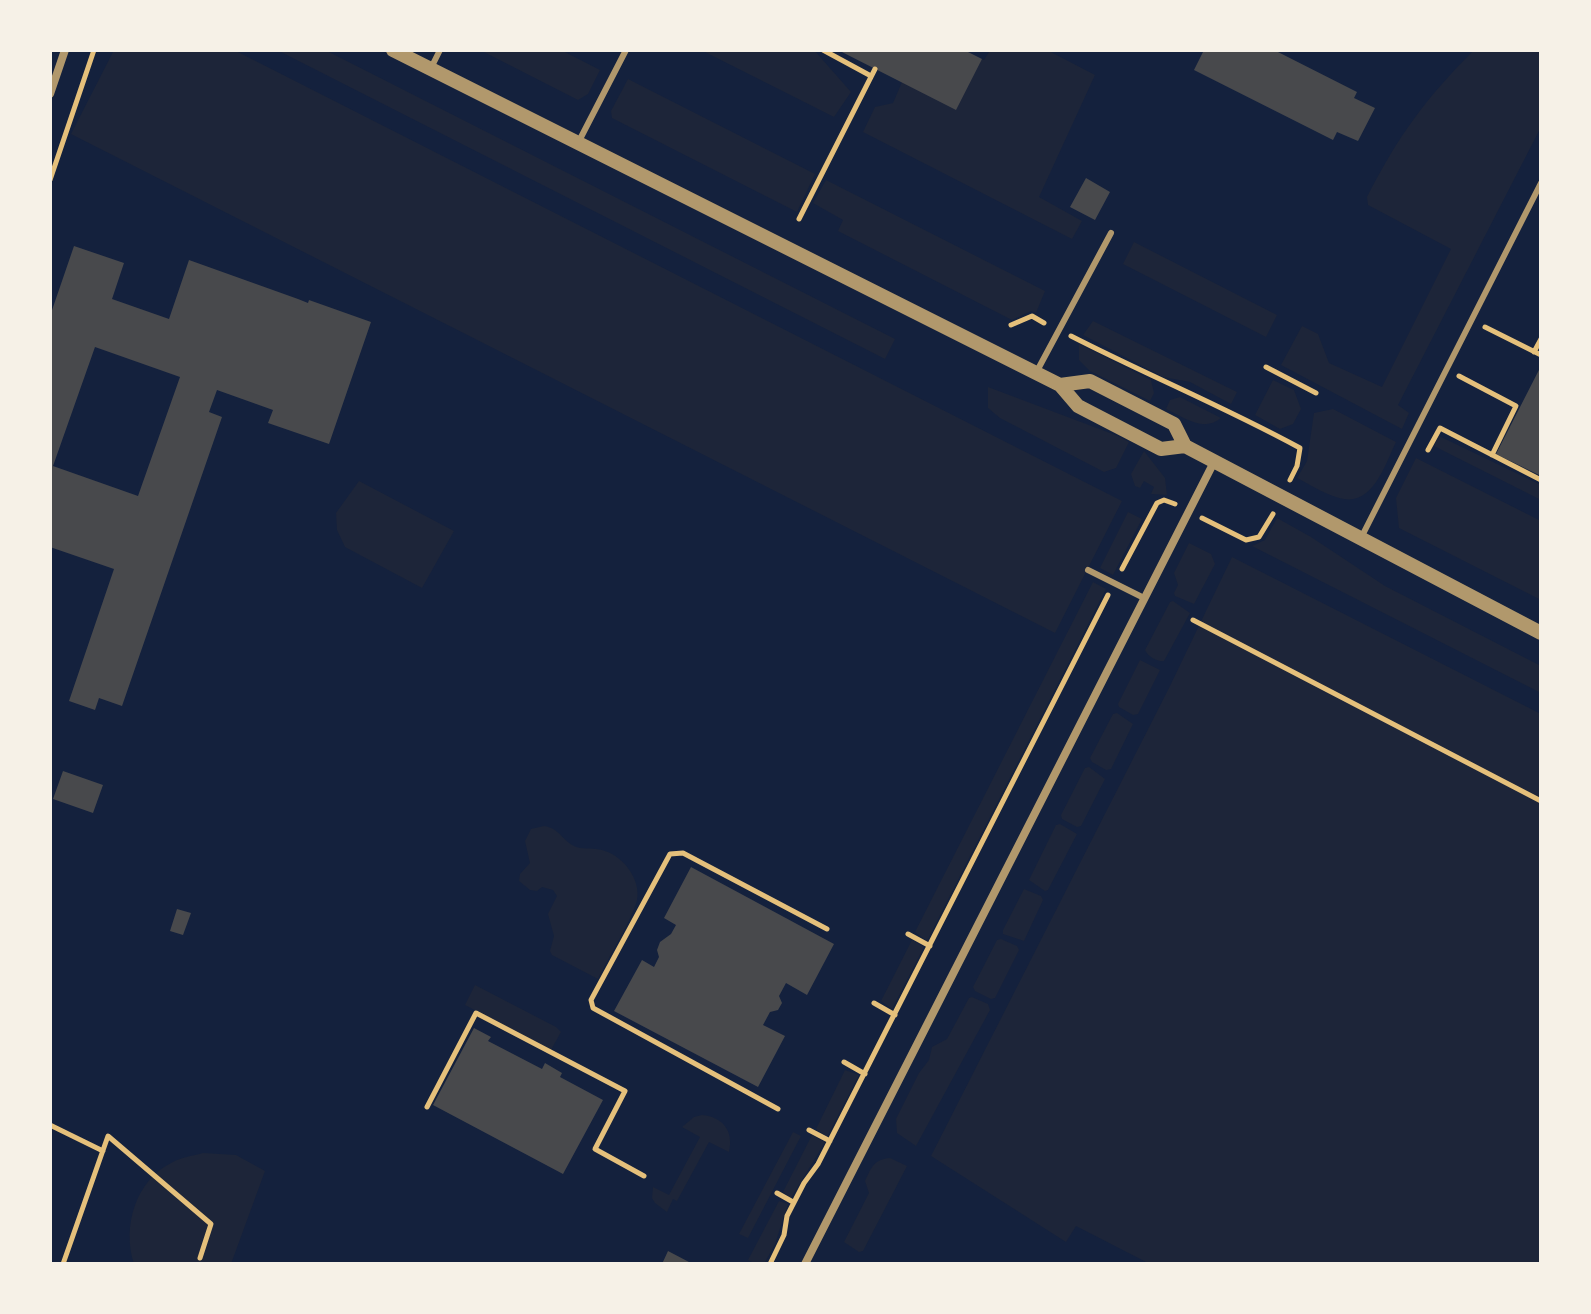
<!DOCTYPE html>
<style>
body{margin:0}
#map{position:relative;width:1591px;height:1314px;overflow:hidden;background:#14213d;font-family:"Roboto Condensed",sans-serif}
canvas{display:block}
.frame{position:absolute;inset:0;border:52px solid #f6f1e7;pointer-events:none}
</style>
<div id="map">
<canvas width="1591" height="1314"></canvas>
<div class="frame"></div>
</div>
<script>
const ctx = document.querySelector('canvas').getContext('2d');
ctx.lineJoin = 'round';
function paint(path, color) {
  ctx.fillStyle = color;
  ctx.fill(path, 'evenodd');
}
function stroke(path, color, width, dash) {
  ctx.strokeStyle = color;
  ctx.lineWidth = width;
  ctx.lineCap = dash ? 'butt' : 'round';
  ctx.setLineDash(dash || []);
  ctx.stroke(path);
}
paint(new Path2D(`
 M114,50H234L1122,501L1055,633L71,134Z
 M277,50H325L895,339L885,359Z
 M480,50H561L600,70L588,94L578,100Z
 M701,50H814L851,92L834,117Z
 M985,50H1047L1095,75L1039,197L1082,221L1072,239L863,132L875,107L893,103L902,82L982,59L984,60L989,52Z
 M1474,50H1541V127L1398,405L1409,413L1402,429L1281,365L1302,326L1318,334L1329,363L1382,387L1451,249L1368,205L1367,197C1398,136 1426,98 1474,50Z
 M628,79L815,174L797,212L612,118L611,111Z
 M826,180L1045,291L1036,313L1031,311L1012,320L838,231L843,220L813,203Z
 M1134,242L1277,315L1266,337L1123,264Z
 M1093,321L1237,392L1231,404L1190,382L1163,377L1083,335Z
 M1079,344L1151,380L1154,393L1150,401L1090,371L1079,360Z
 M1273,380L1294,390L1301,409L1293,424L1280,429L1255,415Z
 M988,387L1118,436L1129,442L1116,468L1104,472L1000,418L988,408Z
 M1180,397L1221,418C1203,433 1184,417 1166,409L1170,400Z
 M1333,409L1396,442C1386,462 1374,504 1344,499C1329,497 1311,485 1297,478L1307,461L1314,413Z
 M1439,436L1541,485V500L1434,446Z
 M1144,451L1165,478L1167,495L1151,494L1154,487L1144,481L1140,488L1135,486L1131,474Z
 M1416,458L1541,521V600L1399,528L1396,498Z
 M359,481L454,531L422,588L345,547L337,530L336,513Z
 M1128,512L1142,519L1113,575L1100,568Z
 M1277,518L1311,537L1385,586L1541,666V693L1252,546L1265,540Z
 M1189,543L1211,554L1215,564L1194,604L1175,596L1174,593L1178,585L1174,573Z
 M1232,557L1541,714V1264H1150L1076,1226L1066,1242L931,1156L1169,688Z
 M1093,582L1106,589L927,941L915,932Z
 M1173,601L1190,613L1164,661C1158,662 1148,657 1145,650L1170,602Z
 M1140,660L1160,670L1138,714L1133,715L1119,707L1118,704Z
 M1117,713L1133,724L1111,769L1106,770L1092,762L1090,758L1113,714Z
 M1089,767L1105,779L1081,826L1077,827L1062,819L1061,815L1085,768Z
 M1060,824L1077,834L1048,890L1045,891L1029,880L1056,825Z
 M544,826C561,828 564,845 580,848C589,849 597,848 605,851C624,857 641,880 637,900C633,918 607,960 598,979L552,955L550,951L554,936L548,914L557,896L553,890L542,887L537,891L530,890L519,881L520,874L530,863L525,841L531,829Z
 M1024,889L1041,896L1043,900L1024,941L1003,934V930Z
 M1001,939L1017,946L1019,950L995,998L991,999L975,991L973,987L997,940Z
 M912,940L924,947L892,1009L881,1001Z
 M475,985L556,1027L561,1032L551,1050L465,1005Z
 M972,997L988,1004L990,1010L916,1146L897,1133L896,1119L919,1073L929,1060L932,1047L947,1039L969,998Z
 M845,1070L859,1075L827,1137L816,1129Z
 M702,1115C723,1117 734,1131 729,1152L709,1142L677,1201L673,1199L667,1212L655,1203L652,1198L653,1187L669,1195L700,1137L682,1127L694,1117Z
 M793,1132L801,1136L748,1238L739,1234Z
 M812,1135L825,1142L791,1198L783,1192Z
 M203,1153L236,1155L265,1171L231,1264H134C122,1227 135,1180 173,1162C182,1157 193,1156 203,1153Z
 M890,1158L907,1166L863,1251L859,1252L844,1242L869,1193L865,1181C871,1168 874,1159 890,1158Z
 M779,1201L788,1204L775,1244L764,1264H756L748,1260Z`), '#1d2539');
paint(new Path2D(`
 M838,50H964L982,59L956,110Z
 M1204,50H1274L1357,92L1354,98L1375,108L1358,141L1337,132L1333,140L1194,70Z
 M1086,178L1110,192L1095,220L1070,207Z
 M74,246L124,263L112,299L169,319L189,260L298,299L308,303L309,300L371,322L329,444L268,423L273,410L217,390L209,412L222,417L122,706L99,698L95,710L69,701L114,569L50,547V316ZM95,347L180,377L138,496L53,466Z
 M1541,366V476L1496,454Z
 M63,771L103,785L93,813L53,799Z
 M691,867L834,944L807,995L786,983L779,996L782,1003L778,1010L770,1012L763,1025L785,1036L758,1087L614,1011L642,960L654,967L659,957L657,950L660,942L671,934L676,925L664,918Z
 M177,909L191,913L183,935L170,931Z
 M474,1028L491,1037L488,1041L542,1069L545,1063L562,1073L560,1077L603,1100L563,1174L433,1105Z
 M668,1251L689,1262L688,1264H662Z`), '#48494c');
stroke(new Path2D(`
 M823,50L871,76
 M50,180L94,50
 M799,219L875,69
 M1011,325L1032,316L1044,323
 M1485,327L1541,355
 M1071,336C1147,375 1225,407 1300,448L1297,466L1290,480
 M1534,352L1541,339
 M1266,367L1316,393
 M1459,376L1516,406L1492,455
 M1428,450L1440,428L1541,480
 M1202,518L1246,540L1259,537L1273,514
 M1122,569L1157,503L1164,500L1175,504
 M1193,620L1541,801
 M908,934L930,946
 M874,1003L895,1015
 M844,1062L865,1074
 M427,1107L476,1013L625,1091L595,1149L644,1176
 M778,1109L593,1008L591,1000L670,854L683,853L827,929
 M50,1125L103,1151
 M809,1130L830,1141
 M777,1193L793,1202
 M63,1264L108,1136L211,1224L200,1258
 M770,1264L784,1235L787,1216L804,1183L818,1164L1108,595`), '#e5c07b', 5);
stroke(new Path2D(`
 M431,68L440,50
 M578,143L626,50
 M1037,371L1111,233
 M1362,536L1541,183
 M1088,570L1144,598`), '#b1986c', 6);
stroke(new Path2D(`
 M50,94L65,50
 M805,1264L1214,462`), '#b1986c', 8);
stroke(new Path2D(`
 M393,50L1060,385L1078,406L1161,449L1185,446L1541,633
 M1060,385L1090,381L1174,424L1185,446`), '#b1986c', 14);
</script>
